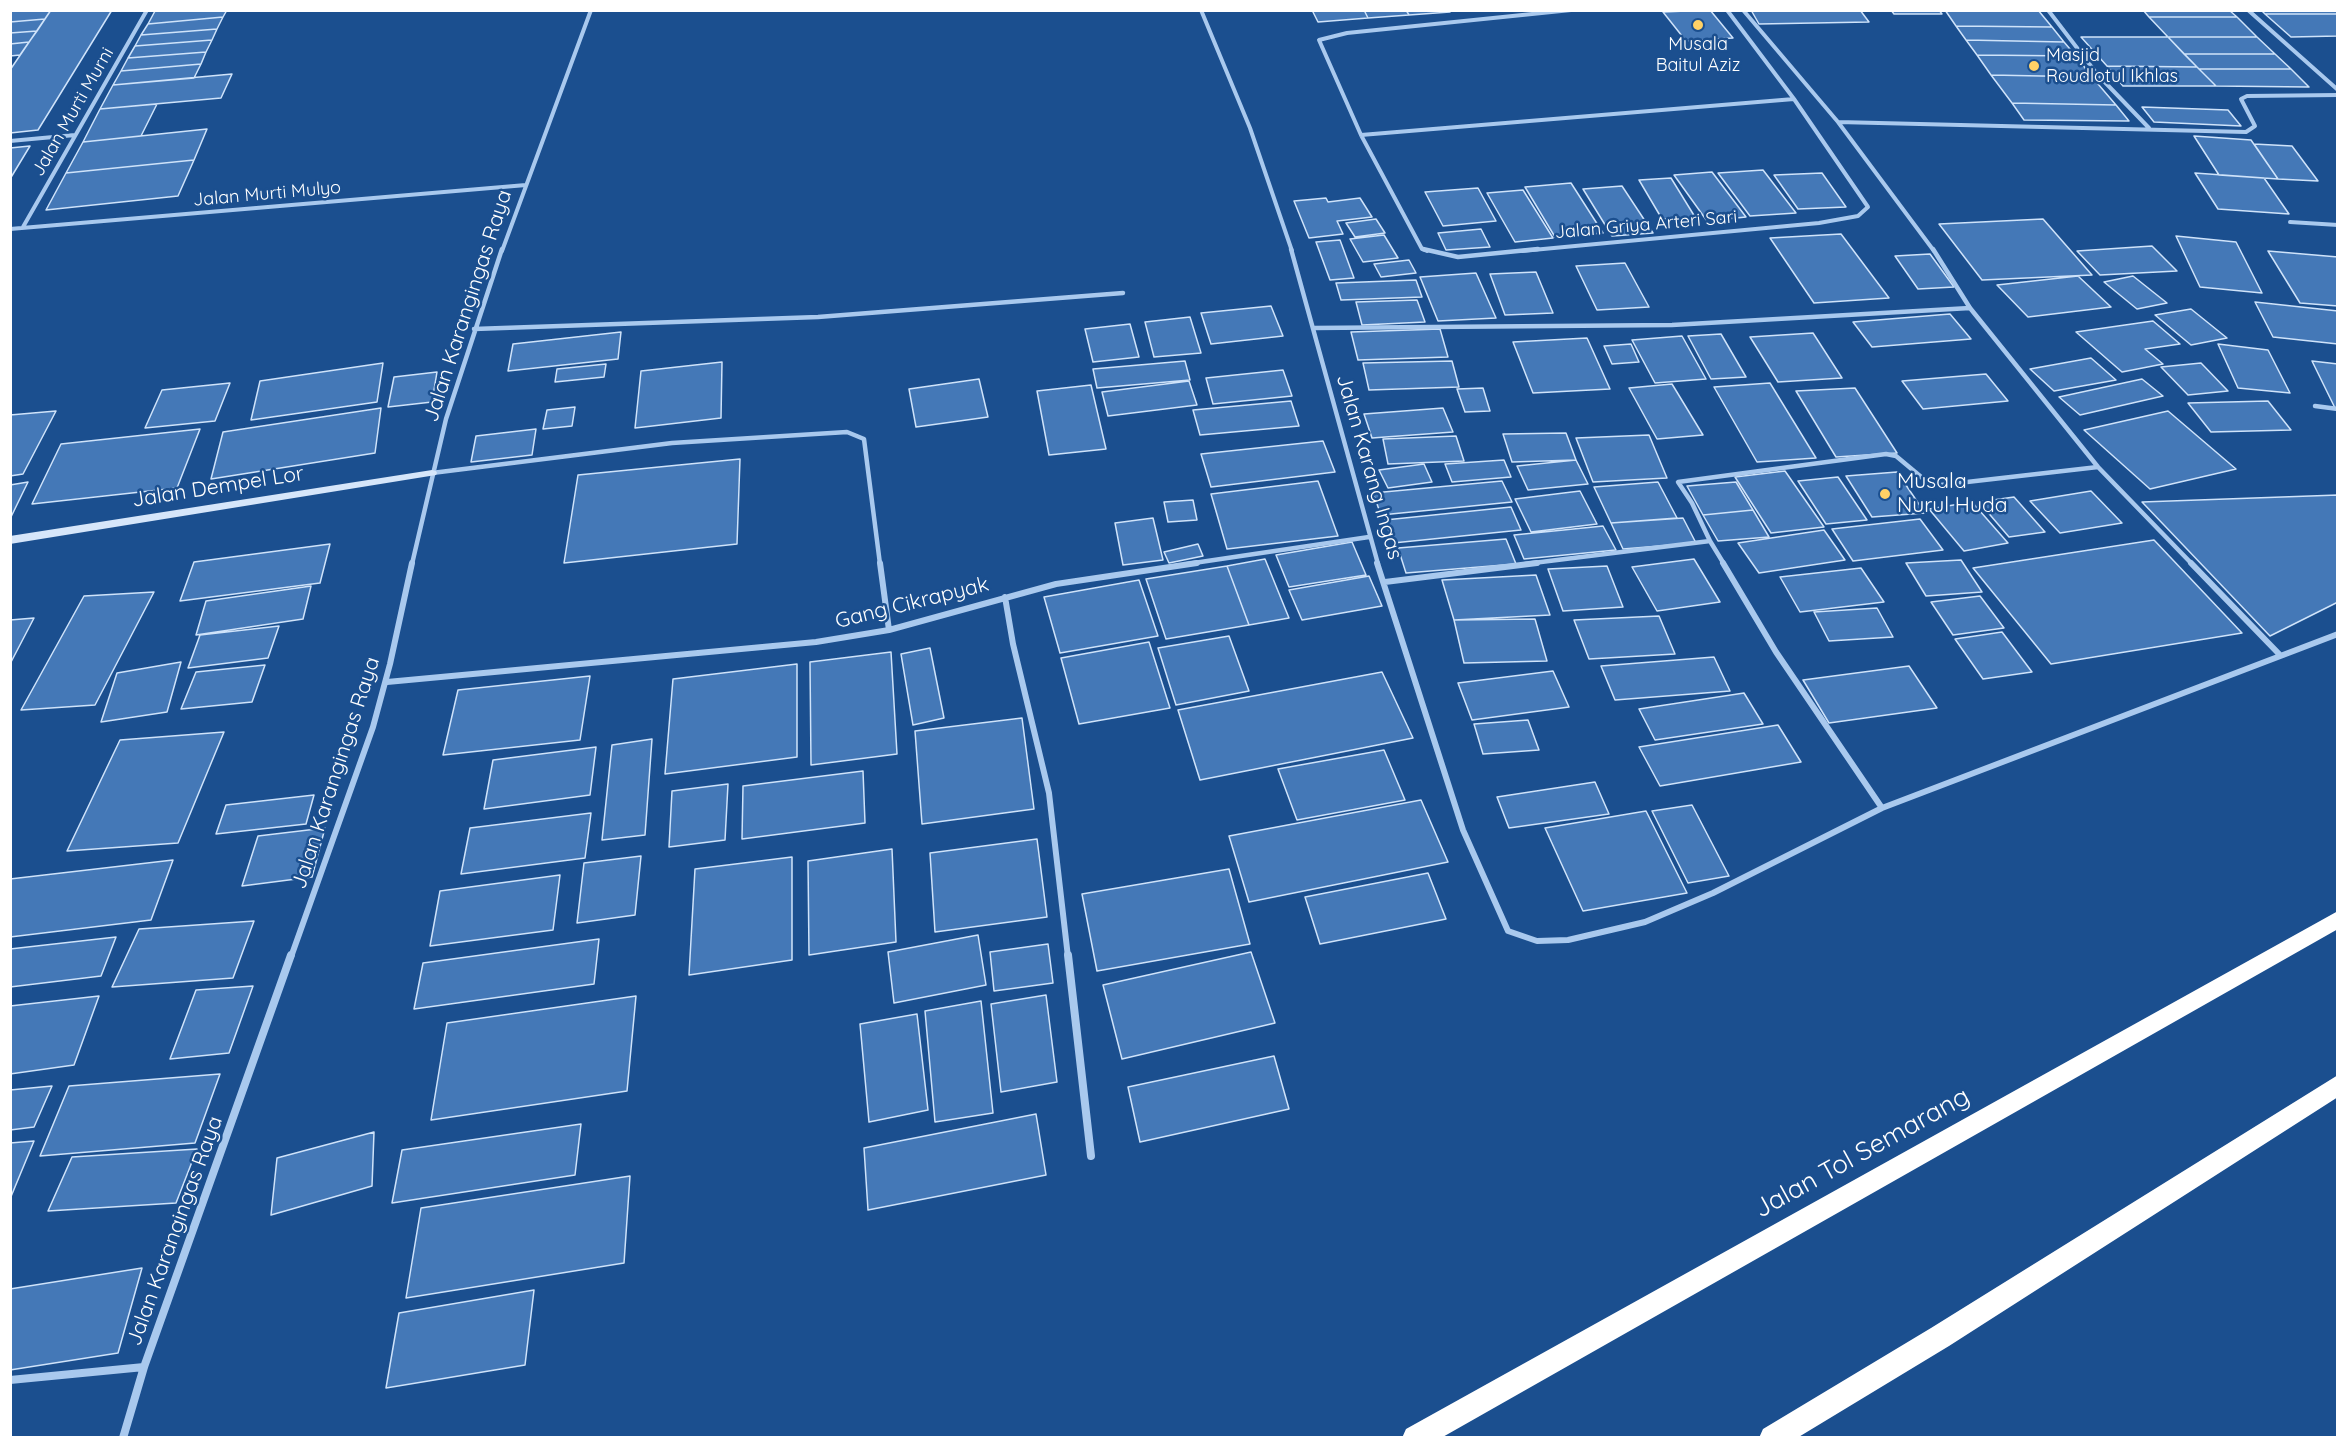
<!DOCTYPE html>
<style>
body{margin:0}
#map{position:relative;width:2348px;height:1448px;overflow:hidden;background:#1b4f8f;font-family:Quicksand,sans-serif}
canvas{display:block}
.frame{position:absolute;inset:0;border:12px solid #fff;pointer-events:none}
</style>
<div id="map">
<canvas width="2348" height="1448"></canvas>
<div class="frame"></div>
</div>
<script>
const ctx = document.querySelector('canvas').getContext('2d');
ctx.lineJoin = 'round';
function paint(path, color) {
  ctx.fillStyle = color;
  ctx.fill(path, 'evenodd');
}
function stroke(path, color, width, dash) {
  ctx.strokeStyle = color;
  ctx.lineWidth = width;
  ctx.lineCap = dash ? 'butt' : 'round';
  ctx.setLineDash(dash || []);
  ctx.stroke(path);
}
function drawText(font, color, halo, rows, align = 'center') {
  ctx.font = font + ' Quicksand,sans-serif';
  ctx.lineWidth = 5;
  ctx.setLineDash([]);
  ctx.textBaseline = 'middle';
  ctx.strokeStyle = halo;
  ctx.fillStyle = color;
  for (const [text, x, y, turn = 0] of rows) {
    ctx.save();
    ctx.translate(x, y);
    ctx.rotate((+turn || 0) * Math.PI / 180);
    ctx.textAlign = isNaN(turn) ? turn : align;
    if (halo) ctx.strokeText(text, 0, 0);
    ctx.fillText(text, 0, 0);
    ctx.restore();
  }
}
const building = new Path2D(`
 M51,10L45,19L10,22V11Z
 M51,10H112L38,130L10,133V70Z
 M227,10L223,17L148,24L155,11Z
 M1312,10H1364L1368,18L1318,22Z
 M1364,10H1406L1409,15L1368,18Z
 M1406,10H1448L1450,12L1409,15Z
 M1710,10L1733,38L1686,41L1663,12Z
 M1751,10H1860L1869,22L1759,24Z
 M1891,10H1939L1942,14H1894Z
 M1945,10H2038L2052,27L1956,26Z
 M2143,10H2229L2237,17H2149Z
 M2261,10H2338V14H2265Z
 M2265,14H2338V36L2291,37Z
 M223,17L217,29L141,35L148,24Z
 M2149,17H2237L2257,37H2168Z
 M45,19L37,31L10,33V22Z
 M1956,26L2052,27L2064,42L1966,40Z
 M217,29L212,40L135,46L141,35Z
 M37,31L29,42L10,44V33Z
 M2081,37H2168L2197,67L2107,66Z
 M2168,37H2257L2275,54H2184Z
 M212,40L206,52L128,58L135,46Z
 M1966,40L2064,42L2076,56L1977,55Z
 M29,42L20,55L10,56V44Z
 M206,52L201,64L121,71L128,58Z
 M2184,54H2275L2291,69H2199Z
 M1977,55L2076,56L2092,77L1991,75Z
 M201,64L194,78L113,85L121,71Z
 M2107,66L2197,67L2216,86H2123Z
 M2199,69H2291L2309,87L2216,86Z
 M232,74L221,98L100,109L113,85Z
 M1991,75L2092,77L2116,105L2012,103Z
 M2012,103L2116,105L2129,121L2024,120Z
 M157,104L141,136L83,142L100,109Z
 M2142,107L2228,110L2241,126L2154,122Z
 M207,129L194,160L66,173L83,142Z
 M2194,136L2251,140L2278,179L2219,175Z
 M2254,144L2292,146L2318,181L2278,179Z
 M30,146L10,179V148Z
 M194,160L178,196L46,210L66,173Z
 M1763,170L1796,213L1750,216L1718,173Z
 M1712,172L1746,217L1707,221L1674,175Z
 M1822,173L1846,207L1798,209L1774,175Z
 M2195,173L2264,178L2289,214L2218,209Z
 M1671,178L1695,217L1662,219L1639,180Z
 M1571,183L1603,233L1555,237L1525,187Z
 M1622,186L1653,233L1612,236L1583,189Z
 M1478,188L1496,221L1443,226L1425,192Z
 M1523,190L1553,238L1515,242L1487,193Z
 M1326,198L1328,202L1360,198L1372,217L1337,221L1343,234L1309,238L1294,201Z
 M1376,219L1385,233L1355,237L1346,223Z
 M2043,219L2092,275L1982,280L1939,224Z
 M1481,229L1490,247L1446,250L1438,233Z
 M1841,234L1889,298L1814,303L1770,238Z
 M1384,235L1398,258L1363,262L1350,239Z
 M2176,236L2236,242L2262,293L2200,287Z
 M1340,240L1354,278L1330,280L1316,242Z
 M2152,246L2177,271L2100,275L2077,251Z
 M2268,251L2338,257V306L2300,303Z
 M1930,254L1954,287L1918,289L1895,256Z
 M1409,260L1416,273L1381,277L1374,264Z
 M1625,263L1649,307L1597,310L1576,266Z
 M1536,272L1553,313L1505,315L1490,274Z
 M1476,273L1496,318L1438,321L1420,277Z
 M2078,276L2111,307L2028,317L1997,285Z
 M2133,276L2167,303L2137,309L2104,282Z
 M1416,280L1422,297L1341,300L1336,283Z
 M1417,300L1425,322L1362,325L1356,302Z
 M2255,302L2338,311V344L2273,337Z
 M1271,306L1283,336L1211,344L1201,313Z
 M2191,309L2227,338L2191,345L2155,315Z
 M1950,314L1971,339L1872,347L1853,322Z
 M1190,317L1201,353L1154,357L1145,322Z
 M2153,321L2180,344L2145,349L2163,364L2122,372L2076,332Z
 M1130,324L1139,357L1093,362L1085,329Z
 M1440,329L1448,357L1358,360L1351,332Z
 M621,332L618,359L508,371L513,344Z
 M1813,333L1842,378L1778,382L1750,337Z
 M1721,334L1746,377L1711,379L1688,336Z
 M1682,336L1706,379L1655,383L1632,340Z
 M1587,338L1610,389L1533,393L1513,342Z
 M1631,344L1639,362L1612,364L1604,346Z
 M2218,344L2268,350L2290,393L2238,388Z
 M2091,358L2116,380L2054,391L2030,369Z
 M1185,361L1190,380L1097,388L1093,369Z
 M1452,361L1459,387L1369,390L1363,363Z
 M2312,361L2338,364V409L2335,408Z
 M722,362L721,418L635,428L641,371Z
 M383,363L377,402L251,420L260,381Z
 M2201,363L2228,391L2188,395L2161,367Z
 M606,364L604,377L555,382L557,369Z
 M1283,370L1292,396L1213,404L1206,378Z
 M437,372L432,402L388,407L394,377Z
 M1986,374L2008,401L1923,409L1902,381Z
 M979,379L988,417L916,427L909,389Z
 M2142,379L2163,396L2080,415L2059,397Z
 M1189,381L1197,405L1108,416L1102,392Z
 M230,383L215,421L145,428L162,390Z
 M1770,383L1816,458L1757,462L1714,387Z
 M1672,384L1703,435L1657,439L1629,388Z
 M1091,385L1106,449L1049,455L1037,391Z
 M1483,388L1490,411L1465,412L1457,389Z
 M1855,388L1897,453L1836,457L1796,391Z
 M1291,401L1299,426L1200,435L1193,410Z
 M2268,401L2291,430L2211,432L2188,403Z
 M575,407L572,426L543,429L547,410Z
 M381,408L375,453L211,479L223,432Z
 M1443,408L1453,432L1372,438L1364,414Z
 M56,411L23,474L10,476V415Z
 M2168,411L2236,469L2150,489L2084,430Z
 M200,429L177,488L32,504L61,444Z
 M536,429L532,455L471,462L476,436Z
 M1566,433L1576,460L1512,462L1503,434Z
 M1649,435L1667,478L1593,482L1576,438Z
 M1456,436L1464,461L1388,464L1383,439Z
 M1323,441L1335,472L1211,487L1201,454Z
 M740,459L737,544L564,563L578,475Z
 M1504,460L1511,477L1452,482L1445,464Z
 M1576,460L1588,484L1528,490L1517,466Z
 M1424,464L1432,482L1388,488L1379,470Z
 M1785,471L1824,527L1771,533L1735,477Z
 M1897,472L1925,513L1872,517L1846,476Z
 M1838,477L1867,520L1826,524L1798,481Z
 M1318,481L1338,536L1227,549L1211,494Z
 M1502,481L1512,502L1381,515L1373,493Z
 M28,482L10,519V485Z
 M1658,482L1677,518L1611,523L1594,487Z
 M1736,482L1753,510L1703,515L1687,486Z
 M1580,491L1597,524L1531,532L1515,499Z
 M2091,491L2122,523L2060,533L2030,501Z
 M2338,495V602L2270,636L2142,502Z
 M2014,497L2045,532L2009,537L1979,502Z
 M1193,500L1197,520L1168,522L1164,502Z
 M1972,502L2008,543L1964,551L1929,509Z
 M1511,507L1521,530L1393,543L1385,520Z
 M1753,510L1769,537L1718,541L1703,515Z
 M1153,518L1163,560L1123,565L1115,523Z
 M1683,518L1696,543L1623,549L1611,523Z
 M1920,519L1943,550L1853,561L1832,529Z
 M1603,526L1616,550L1524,559L1514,535Z
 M1824,530L1845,560L1759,573L1738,543Z
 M1506,539L1516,564L1406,573L1398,548Z
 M2154,540L2242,633L2051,664L1973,568Z
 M1352,542L1366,575L1289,587L1276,555Z
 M330,544L320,583L180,601L194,562Z
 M1198,544L1203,556L1169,563L1164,552Z
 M1265,559L1289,618L1249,625L1227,566Z
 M1694,559L1720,602L1657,611L1632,567Z
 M1961,560L1982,592L1926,596L1906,563Z
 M1227,566L1249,625L1166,639L1146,579Z
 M1607,566L1623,607L1563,611L1548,569Z
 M1861,568L1884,602L1800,612L1780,577Z
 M1536,575L1550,615L1454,620L1442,580Z
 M1369,576L1382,606L1302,620L1289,590Z
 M1139,580L1158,636L1060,653L1044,597Z
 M311,586L303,619L196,635L206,601Z
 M154,592L95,705L21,710L84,596Z
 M1980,596L2004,628L1953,635L1931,602Z
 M1877,608L1893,637L1829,641L1814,612Z
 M1659,616L1675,654L1589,659L1574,620Z
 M34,618L10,664V620Z
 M1535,619L1547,661L1464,663L1454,620Z
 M279,626L268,658L188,668L200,635Z
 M2002,632L2032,672L1983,679L1955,639Z
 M1229,636L1249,691L1176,705L1158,648Z
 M1149,642L1170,708L1079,724L1061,658Z
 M930,648L944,718L913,725L901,654Z
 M891,652L897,754L811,765L810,662Z
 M1714,657L1730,691L1615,700L1601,666Z
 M181,662L167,712L101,722L117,673Z
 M797,664V757L665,774L673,679Z
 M265,665L252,702L181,709L196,672Z
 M1909,666L1937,708L1829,723L1803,680Z
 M1553,671L1569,707L1472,720L1458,683Z
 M1382,672L1413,738L1200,780L1178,710Z
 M590,676L580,740L443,755L458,690Z
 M1744,693L1763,724L1655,740L1639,709Z
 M1022,718L1034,809L922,824L915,731Z
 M1528,720L1539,750L1483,754L1474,724Z
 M1778,725L1801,762L1660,786L1639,747Z
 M224,732L178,843L67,851L120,740Z
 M652,739L645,835L602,840L612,745Z
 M596,747L590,795L484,809L493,760Z
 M1384,750L1405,800L1297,820L1278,769Z
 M863,771L865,823L742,839L743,786Z
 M1595,782L1609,814L1509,828L1497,797Z
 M728,784L725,840L669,847L672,791Z
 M314,795L306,824L216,834L226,805Z
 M1421,800L1448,862L1249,902L1229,836Z
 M1692,805L1729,876L1688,883L1652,811Z
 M1646,811L1687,893L1583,911L1545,828Z
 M591,813L585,858L461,874L470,828Z
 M325,828L312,877L242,886L258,836Z
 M1037,839L1047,917L935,932L930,853Z
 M892,849L896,942L809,955L808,861Z
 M641,856L635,915L577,923L584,863Z
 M792,857V960L689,975L695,869Z
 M173,860L151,920L10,937V879Z
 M1229,869L1250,944L1097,971L1082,894Z
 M1428,873L1446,919L1320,944L1305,897Z
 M560,875L553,930L430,946L440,891Z
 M254,921L233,978L112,987L139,929Z
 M978,935L986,985L894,1003L888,952Z
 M116,937L101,976L10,987V949Z
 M599,939L594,984L414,1009L423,963Z
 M1048,944L1053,983L994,991L990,952Z
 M1251,952L1275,1023L1122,1059L1103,985Z
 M253,986L229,1053L170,1059L196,990Z
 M1046,995L1057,1082L1001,1092L991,1004Z
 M99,996L74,1065L10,1074V1006Z
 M636,996L627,1091L431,1120L447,1023Z
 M981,1001L993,1113L935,1122L925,1011Z
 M917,1014L928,1110L869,1122L860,1024Z
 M1274,1056L1289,1109L1140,1142L1128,1087Z
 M220,1074L195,1143L40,1156L69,1086Z
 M52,1086L34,1127L10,1130V1090Z
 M1036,1114L1046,1175L868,1210L864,1148Z
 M581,1124L575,1175L392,1203L402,1150Z
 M374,1132L372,1186L271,1215L277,1158Z
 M34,1141L10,1199V1143Z
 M197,1149L176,1203L48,1211L72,1157Z
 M630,1176L624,1263L406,1298L421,1208Z
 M142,1268L118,1353L10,1370V1289Z
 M534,1290L525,1365L386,1388L399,1313Z`);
paint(building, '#4478b7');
stroke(building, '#cfe3fa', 1.5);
stroke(new Path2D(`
 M1201,10L1250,128L1292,251
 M1743,10L1838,122L1934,251
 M2048,10L2097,74L2149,128
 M2248,10L2338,90
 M1838,122L2246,132L2255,126L2241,99L2247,96L2338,95
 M1361,135L1794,99
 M10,141L75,135
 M2290,222L2338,225
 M23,227L147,10
 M10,229L526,185
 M502,251L591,10
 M1427,251L1422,249L1361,135L1319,40L1347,33L1571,10
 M1522,251L1819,223L1858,216L1868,207L1794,99L1727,10`), '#a9c9ee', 4);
stroke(new Path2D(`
 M1291,249L1378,564
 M1423,249L1458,257L1538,249
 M1933,249L1970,308L2098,467L2192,564
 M1313,328L1672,325L1970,308
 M474,329L818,317L1123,293
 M2315,406L2338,409
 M432,473L672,443L847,432L864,439L880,564
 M1710,541L1692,503L1678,482L1886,454L1896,456L1932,486L2098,467
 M412,564L446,419L502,249
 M1187,564L1369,537
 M1525,564L1710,541L1724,564`), '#a9c9ee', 4.5);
stroke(new Path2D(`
 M880,563L889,630
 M1377,563L1463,830L1508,931L1537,941L1568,940L1645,922L1713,893L1882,808L2338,634
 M1723,563L1776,652L1882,808
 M2191,563L2280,655
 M1385,582L1537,563
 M1005,597L1013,644L1049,793L1068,957
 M387,682L816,642L889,630L1056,584L1197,563
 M291,957L373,727L390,664L412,563`), '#a9c9ee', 6);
stroke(new Path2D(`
 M1068,955L1091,1156
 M10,1380L144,1367
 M123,1438L144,1367L291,955`), '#a9c9ee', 8);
paint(new Path2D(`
 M432,470L436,471L437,473L436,475L10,544V536Z`), '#d6e6fa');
paint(new Path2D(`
 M2338,911V929L1441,1438H1402L1406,1429Z
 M2338,1075V1097L1949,1346L1797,1438H1759L1763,1429L1931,1328Z`), '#fff');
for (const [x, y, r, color] of [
 [1698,25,6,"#ffd166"],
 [2034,66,6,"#ffd166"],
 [1885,494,6,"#ffd166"]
]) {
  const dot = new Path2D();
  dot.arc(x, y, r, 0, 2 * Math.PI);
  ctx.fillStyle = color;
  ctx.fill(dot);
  stroke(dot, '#1b4f8f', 2);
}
drawText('18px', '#fff', '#1b4f8f', [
 ["Musala",1698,45],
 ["Baitul Aziz",1698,66],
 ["Masjid",2046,56,"left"],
 ["Roudlotul Ikhlas",2046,77,"left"]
]);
drawText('18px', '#fff', '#1b4f8f', [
 ["Jalan Murti Murni",73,112,-60],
 ["Jalan Murti Mulyo",267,194,-5],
 ["Jalan Griya Arteri Sari",1646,225,-5]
]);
drawText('21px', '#fff', '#1b4f8f', [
 ["Jalan Karangingas Raya",468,306,-72],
 ["Jalan Karang Ingas",1369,467,74],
 ["Jalan Dempel Lor",218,487,-9],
 ["Gang Cikrapyak",912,603,-14],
 ["Jalan Karangingas Raya",336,773,-72],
 ["Jalan Karangingas Raya",175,1231,-70]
]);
drawText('21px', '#fff', '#1b4f8f', [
 ["Musala",1897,482],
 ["Nurul Huda",1897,506]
], 'left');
drawText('26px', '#fff', '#1b4f8f', [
 ["Jalan Tol Semarang",1862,1153,-29]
]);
</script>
